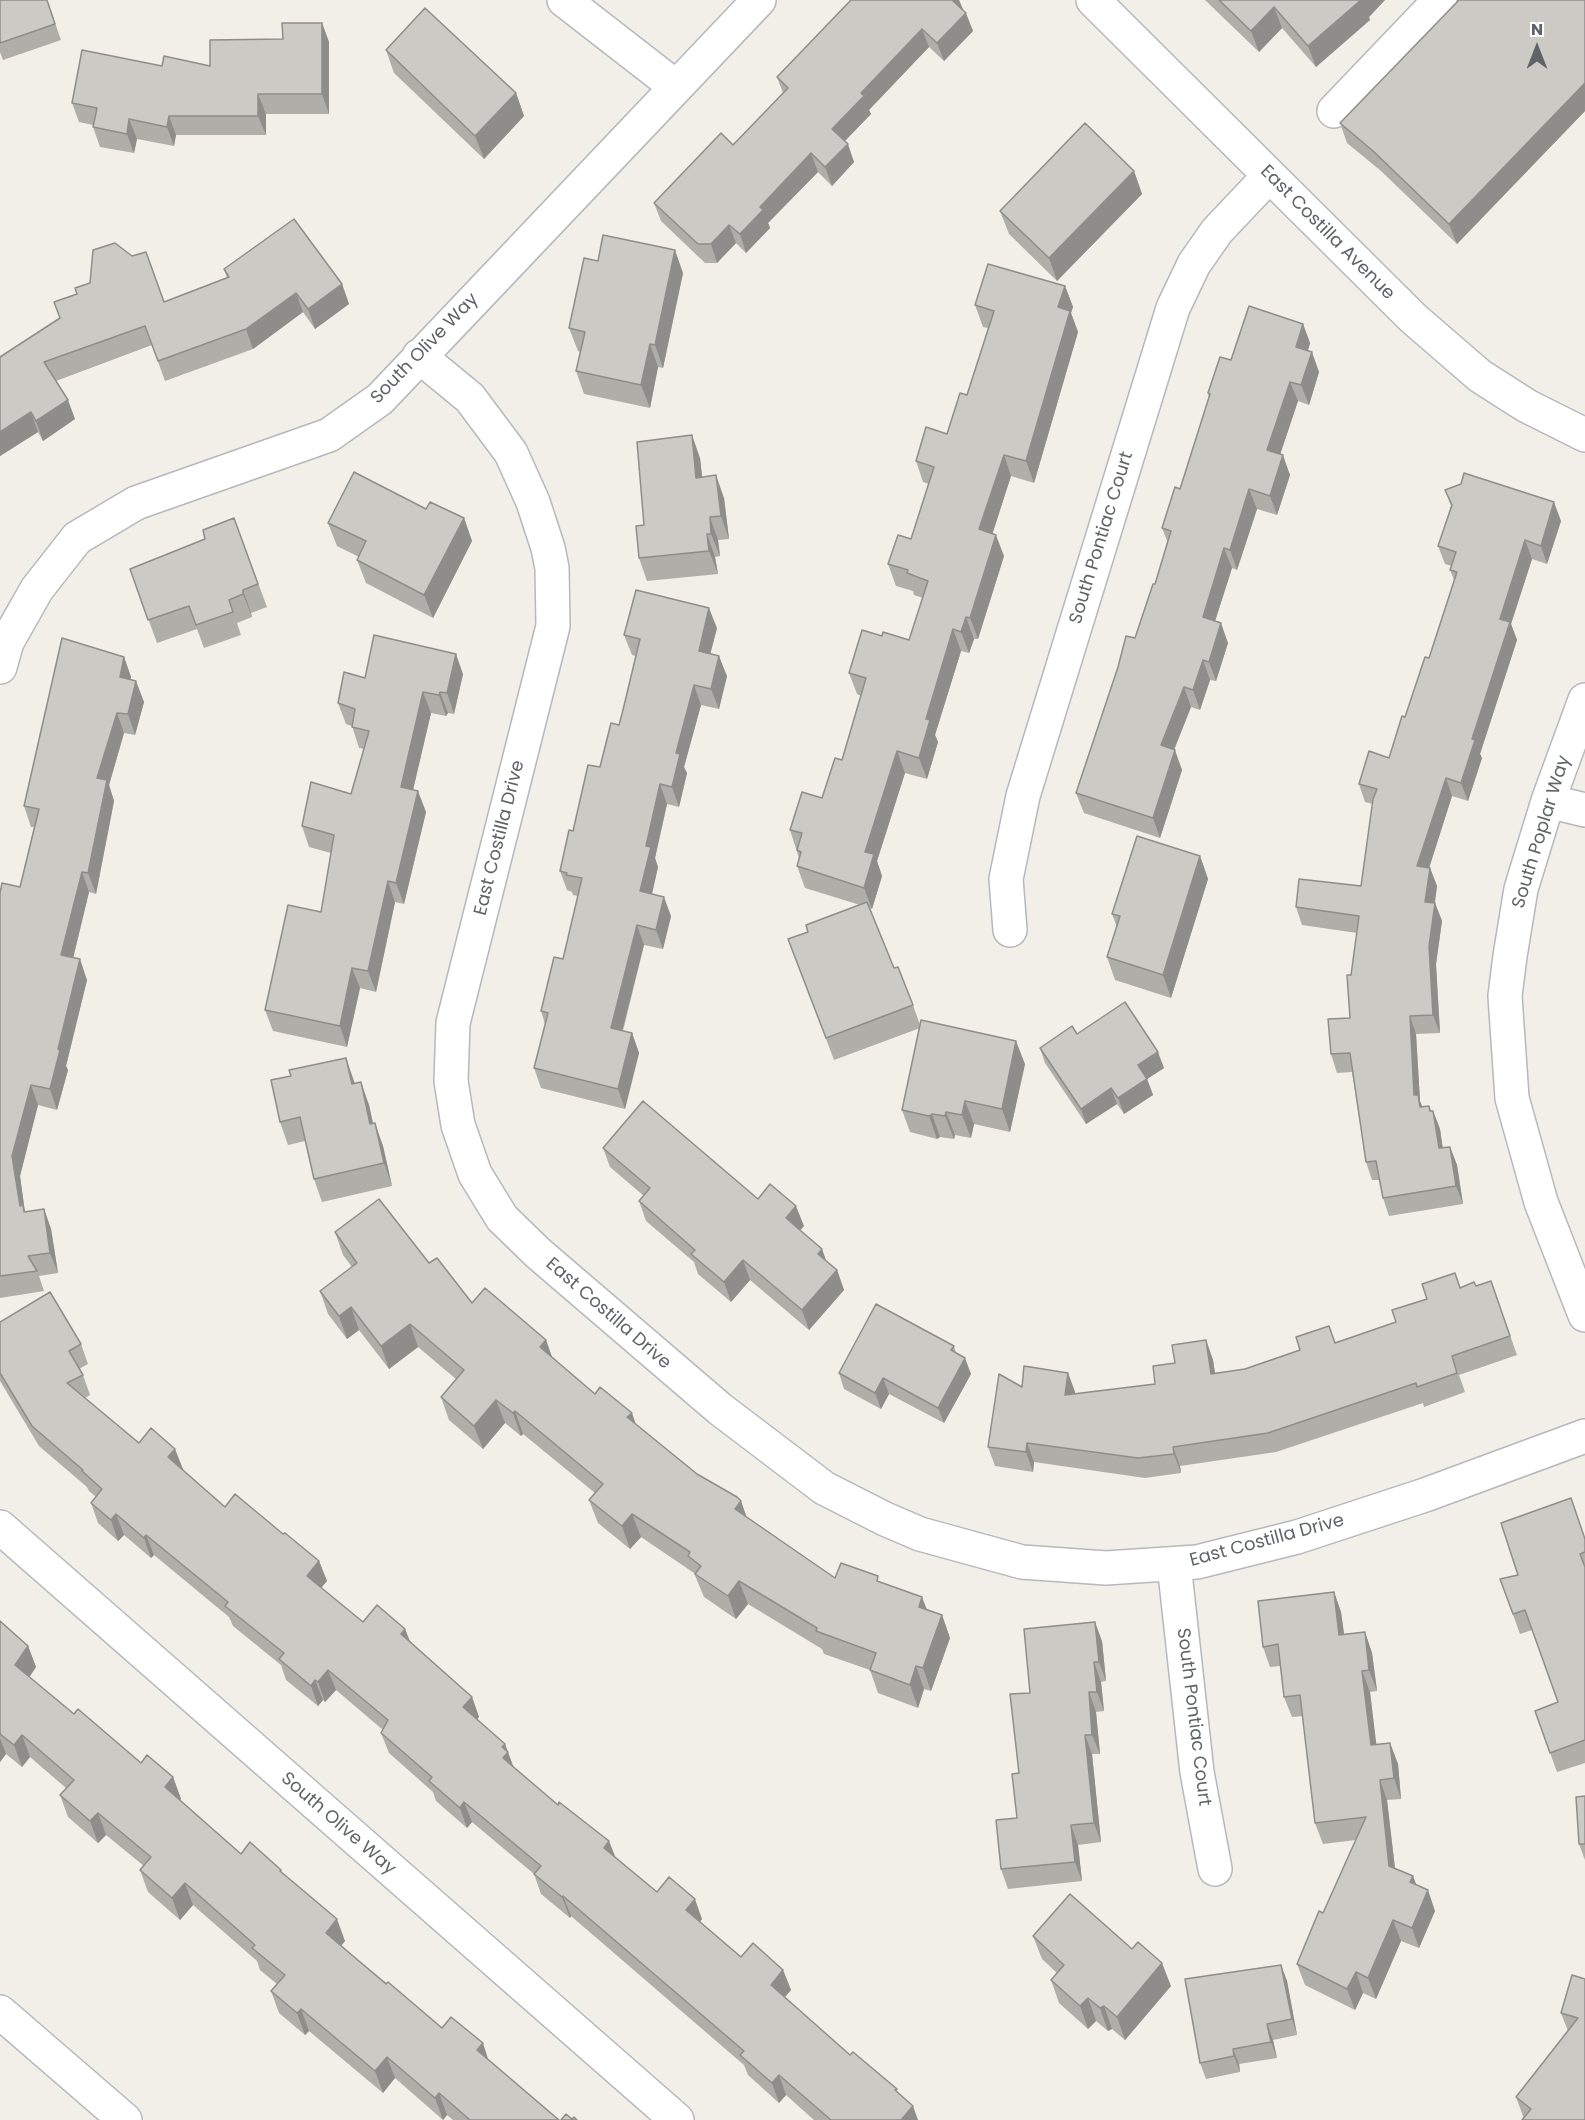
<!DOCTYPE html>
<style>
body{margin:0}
#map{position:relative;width:1585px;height:2120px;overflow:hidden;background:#f1efe8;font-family:Poppins,sans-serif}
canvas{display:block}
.north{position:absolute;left:1507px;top:18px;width:60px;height:60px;-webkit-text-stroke:4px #fff;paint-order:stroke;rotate:0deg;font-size:16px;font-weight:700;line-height:24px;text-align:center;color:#5f6368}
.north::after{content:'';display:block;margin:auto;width:21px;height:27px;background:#5f6368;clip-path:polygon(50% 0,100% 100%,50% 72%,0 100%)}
</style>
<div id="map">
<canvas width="1585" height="2120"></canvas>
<div class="north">N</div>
</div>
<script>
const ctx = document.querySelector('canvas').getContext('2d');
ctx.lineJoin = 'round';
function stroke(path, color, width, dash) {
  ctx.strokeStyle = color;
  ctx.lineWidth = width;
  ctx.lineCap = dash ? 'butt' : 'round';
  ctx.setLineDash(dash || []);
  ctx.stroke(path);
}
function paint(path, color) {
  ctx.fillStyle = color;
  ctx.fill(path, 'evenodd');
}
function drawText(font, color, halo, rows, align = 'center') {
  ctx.font = font + ' Poppins,sans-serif';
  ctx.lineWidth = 5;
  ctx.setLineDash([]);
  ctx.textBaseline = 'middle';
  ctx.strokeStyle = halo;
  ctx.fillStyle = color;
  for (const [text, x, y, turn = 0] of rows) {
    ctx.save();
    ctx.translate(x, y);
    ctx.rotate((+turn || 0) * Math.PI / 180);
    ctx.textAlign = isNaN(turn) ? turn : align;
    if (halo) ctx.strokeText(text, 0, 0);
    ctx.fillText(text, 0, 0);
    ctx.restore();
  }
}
const minor = new Path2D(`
 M564,0L676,87
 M1093,0L1413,318L1480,376L1527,406L1585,435
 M1334,111L1440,0
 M419,356L470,398L511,453L533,502L548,548L552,568L553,626L453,1023L451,1081L458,1125L475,1174L502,1218L538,1253L720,1409L824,1488L885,1519L920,1534L1022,1562L1106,1568L1197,1562L1297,1537L1425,1495L1585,1436
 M0,667L7,642L37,589L77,538L136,503L329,435L380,399L759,0
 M1585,700L1548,801L1521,889L1510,956L1505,996L1512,1098L1541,1202L1585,1315
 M1548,801L1585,810
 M1010,930L1006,879L1023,796L1173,308L1194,264L1217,231L1269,176
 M0,1527L677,2120
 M1174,1564L1197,1772L1215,1869
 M0,2012L125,2120`);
stroke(minor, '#b5b8bc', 36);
stroke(minor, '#fff', 33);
paint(new Path2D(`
 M0,0H47L61,40L3,60L0,52Z
 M851,0H959L973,31L944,61L929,47L869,110L871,114L845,141L854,162L832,186L818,172L768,223L770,228L746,253L736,243L717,263H705L661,221L654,203L733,145L783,93L777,77Z
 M1205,0H1385L1369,17L1370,20L1316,67L1282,28L1259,52Z
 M1585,0V111L1457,244L1381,171L1347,143L1340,123Z
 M322,23L329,42V114H266V135H176L174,146L137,139L134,153L100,147L93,127V125L79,122L72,103L162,66H210L283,39Z
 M386,50L516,93L524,116L484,159L394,73Z
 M1134,171L1142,194L1057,281L1009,234L1000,211Z
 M598,261L683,273L663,368L658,367L650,408L584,394L576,371L580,352L578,351L569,328Z
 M224,269L342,284L349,304L315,329L303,312L253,349L165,381L152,345L56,381L75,419L43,441L38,432L0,456V357L164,302L227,278Z
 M1065,286L1073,307L1071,313L1078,332L1034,483L1011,476L992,534L1004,556L978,639H974L969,653L961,651L935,735L938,742L927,779L905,773L877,861L882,876L872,909L870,908L894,968L913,1005L920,1025L1025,1064L1010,1132L974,1124L971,1138L955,1135L954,1139L940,1137L937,1139L910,1132L902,1110L920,1028L834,1060L797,962L808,932L860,905L805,888L797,866L799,858L790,830L822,798L842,760L861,696L857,694L849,673L882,636L909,640L923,598L914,595L913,591L896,586L888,564L911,539L929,484L923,482L916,461L947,434L967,395L988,328L983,327L975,305Z
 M1303,324L1310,343L1308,351L1319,372L1309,405L1298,401L1280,454L1290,475L1277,515L1257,509L1237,570L1232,568L1215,621L1228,643L1216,681L1210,680L1200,710L1191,707L1174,750L1182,770L1160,838L1084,813L1076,793L1155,584L1168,543L1162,528L1180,489L1209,398L1208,393L1231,360Z
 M700,458L702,477L724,498L729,539L718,540L720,556L715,557L718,574L647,581L639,558L644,525Z
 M1445,490L1561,521L1547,564L1532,559L1511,624L1517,640L1480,754L1482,758L1468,801L1452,796L1429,868H1430L1437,886L1435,903L1442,921L1436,964L1440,1033L1416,1034L1420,1101L1422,1107L1429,1106L1431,1111H1433L1440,1129L1443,1148L1450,1147L1457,1165L1463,1204L1389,1216L1383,1198L1379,1180H1372L1366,1162L1352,1072L1337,1073L1331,1054L1350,1018L1351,975L1357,933L1302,925L1296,907L1361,886L1373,804L1365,802L1359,784L1389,758L1429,658L1454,580L1450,570L1452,566L1445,564L1438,546L1451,506Z
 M426,509L464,518L472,541L433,618L366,583L357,560L359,557L337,546L328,523Z
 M234,518L267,607L251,613L252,617L237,623L241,635L204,648L197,629L157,643L130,569L205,539Z
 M717,628L710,654L727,676L719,709L701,705L684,767L687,773L679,807L667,804L655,858L658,867L652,894L671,916L663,949L644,945L623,1031L632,1033L639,1053L625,1109L541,1088L534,1068L545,1024L541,1011L563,959L578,896L573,895L572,892L567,890L560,871L573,831L619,725L636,656L632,655L624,635Z
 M124,657L131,677V680L144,702L135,735L124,733L109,785L114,801L96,894L89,892L73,958L87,980L66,1066L68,1070L57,1110L38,1105L20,1176L25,1212L44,1209L51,1229L58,1273L39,1276L44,1291L0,1298V893L20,887L34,827H31L24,806Z
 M463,674L454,714L448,713L446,716L431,713L413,790L426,812L404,904L395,902L376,992L360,988L347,1047L273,1031L265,1010L321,912L331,853L309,847L302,826L351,794L364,749L359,748L352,726L346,724L338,703L365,678Z
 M1200,856L1208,879L1171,998L1115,980L1107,957L1117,927L1112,914Z
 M1077,1034L1164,1068L1147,1079L1153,1095L1124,1114L1117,1104L1086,1124L1045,1063L1040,1048Z
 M354,1081L355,1083L369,1105L373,1123L383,1146L392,1186L322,1202L314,1179L305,1141L288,1145L280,1122Z
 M603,1148L758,1199L804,1226L800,1230L822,1249L826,1261L837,1270L844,1290L809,1330L750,1280L731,1302L698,1274L694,1262L646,1221L639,1201L644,1196L610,1167Z
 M335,1232L429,1263L472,1303L546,1340L552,1357L595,1394L636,1424L697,1474L741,1501L746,1517L835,1578L880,1582L927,1609L942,1615L950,1638L931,1691L924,1689L918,1708L878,1693L870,1670L824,1654L822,1649L748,1604L736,1619L704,1597L694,1573L641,1537L630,1549L598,1523L589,1500L595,1493L523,1434L521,1436L505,1423L483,1449L449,1420L441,1397L456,1379L418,1347L389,1369L359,1330L347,1339L328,1314L320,1291L352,1267L343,1255Z
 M1491,1281L1517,1355L1459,1375L1465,1392L1424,1407L1423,1403L1276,1452L1180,1466L1181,1473L1145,1478L1034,1462L1033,1472L995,1466L988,1447L1022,1387L1068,1373L1075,1392V1394L1155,1384L1175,1363L1206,1340L1213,1360L1215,1373L1245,1369L1335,1343L1396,1322L1461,1287L1476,1286Z
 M0,1322L81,1344L88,1364L79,1369L83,1375L90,1395L85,1398L139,1443L175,1449L182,1470L225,1507L283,1534L319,1561L327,1581L321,1588L363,1622L405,1629L410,1641L472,1697L479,1717L477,1719L505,1744L514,1768L616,1858L657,1892L702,1919L700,1922L741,1957L783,1970L791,1990L785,1997L850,2055L898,2093L918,2120H814L786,2095L779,2103L748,2075L744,2065L571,1916L570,1918L541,1894L534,1874L472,1822L467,1828L436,1801L433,1792L389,1753L381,1733L383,1730L336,1690L325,1702L323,1700L318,1706L286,1680L281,1665L233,1626L229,1617L154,1555L151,1558L124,1535L118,1541L98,1523L91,1503L96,1497L89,1491L87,1487L39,1446L0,1381Z
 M954,1346L956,1353L971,1374L944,1423L889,1394L881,1409L844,1389L839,1373Z
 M1585,1538V1763L1557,1772L1535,1711L1558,1702L1532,1630L1520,1634L1500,1579L1518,1575Z
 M1334,1592L1341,1612L1344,1634L1365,1632L1372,1653L1377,1691L1370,1692L1376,1745L1390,1743L1398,1764L1401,1799L1387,1800L1395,1868L1413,1876L1416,1885L1435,1911L1419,1948L1401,1941L1376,1999L1363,1993L1355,2010L1305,1985L1297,1964L1323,1913L1356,1840L1323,1844L1315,1823L1303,1716L1292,1717L1284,1697L1280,1666L1270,1667L1263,1647Z
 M0,1621L28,1646L36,1667L29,1677L74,1714L141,1763L173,1777L181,1799L180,1800L241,1854L281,1870L282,1873L345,1941L341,1946L442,2028L489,2060L559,2120H453L447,2115L443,2120L395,2078L383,2093L309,2031L305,2035L279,2013L271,1991L277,1984L260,1970L257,1961L193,1905L180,1920L148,1892L140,1870L144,1866L106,1835L98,1843L68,1817L60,1795L66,1788L30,1757L22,1767L6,1754L0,1762Z
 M1102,1641L1106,1681L1101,1682L1104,1711L1096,1712L1100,1754H1092L1101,1842L1078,1845L1082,1881L1008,1889L1001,1869L1017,1818L1019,1773L1030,1693Z
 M1585,1796V1860L1579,1844Z
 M1033,1936L1171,1986L1125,2040L1112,2029L1108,2031L1096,2021L1088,2029L1059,2003L1051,1980L1057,1973L1042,1959Z
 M1281,1965L1287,1981L1297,2035L1273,2040L1277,2058L1239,2064L1240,2072L1206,2079L1200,2063Z
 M1585,1979V2120L1524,2119L1516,2097L1568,2031L1561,2013Z`), '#afaea9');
paint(new Path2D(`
 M952,0H959L964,13Z
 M1361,0H1385L1369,17L1370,20L1316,67L1308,46Z
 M1274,7L1282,28L1259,52L1251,31Z
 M966,13L973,31L944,61L937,43Z
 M322,23L329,42V114L322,94Z
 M922,29L929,47L869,110L871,114L839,147L832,129L861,93Z
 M1585,83V111L1457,244L1449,224Z
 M516,93L524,116L484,159L475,136Z
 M258,94L266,114V135L258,116Z
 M169,116L176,135L174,146L167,127Z
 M129,119L137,139L134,153L127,134Z
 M848,144L854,162L832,186L825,167Z
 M811,153L818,172L768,223L770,228L746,253L740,234L760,207Z
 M1134,171L1142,194L1057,281L1049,258Z
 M729,225L736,243L717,263L711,244Z
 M675,250L683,273L663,368L655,345Z
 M342,284L349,304L315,329L308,309Z
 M1065,286L1073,307L1071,313L1078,332L1034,483L1026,461L1058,307Z
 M296,293L303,312L253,349L246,329Z
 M1303,324L1310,343L1303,367L1296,347Z
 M650,344L658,367L650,408L641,385Z
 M1312,352L1319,372L1309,405L1301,385Z
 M1290,382L1298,401L1275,470L1267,450Z
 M68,400L75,419L43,441L36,421Z
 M31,412L38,432L0,456V432Z
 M692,435L700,458L705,501L696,478Z
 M1004,455L1011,476L987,551L979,529Z
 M1283,455L1290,475L1277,515L1270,496Z
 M716,475L724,498L729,539L721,516Z
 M1249,489L1257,509L1237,570L1230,550Z
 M1554,502L1561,521L1547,564L1541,546Z
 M710,517L718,540L720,556L711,534Z
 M464,518L472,541L433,618L424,595Z
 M707,534L715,557L718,574L709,551Z
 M996,535L1004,556L978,639L970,618Z
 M1525,540L1532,559L1511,624L1517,640L1480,754L1482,758L1468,801L1461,783L1472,739L1500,619Z
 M1224,548L1232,568L1210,637L1203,617Z
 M243,590L251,613L252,617L243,594Z
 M709,608L717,628L706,671L699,651Z
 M966,617L974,639L969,653L961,632Z
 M1221,623L1228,643L1216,681L1209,662Z
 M953,629L961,651L935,735L938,742L927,779L919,758L926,719Z
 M456,654L463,674L454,714L447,693Z
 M719,656L727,676L719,709L711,689Z
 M124,657L131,677L128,697L120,677Z
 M1203,660L1210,680L1200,710L1193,690Z
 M136,681L144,702L135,735L128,714Z
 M694,685L701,705L684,767L687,773L679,807L672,787L676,753Z
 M1184,687L1191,707L1168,765L1161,745Z
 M423,692L431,713L409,807L401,787Z
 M440,692L448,713L446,716L439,695Z
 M117,713L124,733L109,785L114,801L96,894L88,873L97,778Z
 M1175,750L1182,770L1160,838L1153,818Z
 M897,751L905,773L877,861L882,876L872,909L864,888L865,852Z
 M1446,778L1452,796L1424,884L1417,866Z
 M660,784L667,804L655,858L658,867L648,911L640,891L646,846Z
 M418,791L426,812L404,904L396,883Z
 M1200,856L1208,879L1171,998L1163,975Z
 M1430,868L1437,886L1432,921L1425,902Z
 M82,872L89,892L69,975L61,955Z
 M388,881L395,902L376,992L368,971Z
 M664,897L671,916L663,949L656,930Z
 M1435,903L1442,921L1436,964L1440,1033L1433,1015L1429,946Z
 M637,925L644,945L618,1047L611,1028Z
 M80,959L87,980L66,1066L68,1070L57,1110L50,1089L58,1049Z
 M352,968L360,988L347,1047L340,1026Z
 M1410,1016L1416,1034L1420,1101L1425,1113L1426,1126L1414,1095Z
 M632,1033L639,1053L625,1109L618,1089Z
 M1016,1041L1025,1064L1010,1132L1002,1109Z
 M1158,1052L1164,1068L1144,1081L1138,1065Z
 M346,1058L354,1081L360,1107L352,1084Z
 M1147,1079L1153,1095L1124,1114L1118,1098Z
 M361,1082L369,1105L378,1147L370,1124Z
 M31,1085L38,1105L20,1176L25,1213L30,1226L20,1206L12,1156Z
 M1111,1088L1117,1104L1086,1124L1081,1109Z
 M965,1101L974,1124L971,1138L962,1115Z
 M1429,1106L1435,1123L1433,1111L1440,1129L1445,1167L1439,1148Z
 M946,1112L955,1135L954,1139L945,1116Z
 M932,1114L940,1137L937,1139L929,1116Z
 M375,1123L383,1146L392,1186L384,1163Z
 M1450,1147L1457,1165L1463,1204L1456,1186Z
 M796,1206L804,1226L793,1238L786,1218Z
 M44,1209L51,1229L58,1273L50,1253Z
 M822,1249L829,1269L818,1254Z
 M743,1260L750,1280L731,1302L724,1282Z
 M837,1270L844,1290L809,1330L802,1310Z
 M351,1307L359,1330L347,1339L339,1316Z
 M410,1324L418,1347L389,1369L381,1346Z
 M546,1340L554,1363L540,1347Z
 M1206,1340L1213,1360L1218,1394L1211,1374Z
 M965,1358L971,1374L944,1423L938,1408Z
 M1068,1373L1075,1392L1072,1415L1065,1395Z
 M883,1378L889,1394L881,1409L875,1393Z
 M496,1400L505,1423L483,1449L474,1426Z
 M515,1411L523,1434L521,1436L513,1413Z
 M632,1413L640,1436L627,1417Z
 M1027,1443L1034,1462L1033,1472L1026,1452Z
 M1173,1447L1180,1466L1181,1473L1174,1454Z
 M175,1449L183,1469L175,1477L168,1457Z
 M741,1501L749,1524L735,1509Z
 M116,1514L124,1535L118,1541L111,1520Z
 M632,1514L641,1537L630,1549L622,1526Z
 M146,1535L154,1555L151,1558L144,1538Z
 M319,1561L327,1581L314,1596L307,1576Z
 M739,1581L748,1604L736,1619L728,1596Z
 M1334,1592L1341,1612L1347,1656L1339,1635Z
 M922,1597L931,1620L919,1607Z
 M942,1615L950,1638L931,1691L923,1668Z
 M1095,1622L1102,1641L1106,1681L1099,1662Z
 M405,1629L413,1650L401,1634Z
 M1365,1632L1372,1653L1377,1691L1369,1670Z
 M28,1646L36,1667L23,1687L15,1665Z
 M1094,1662L1101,1682L1104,1711L1097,1692Z
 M916,1666L924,1689L918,1708L910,1685Z
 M328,1670L336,1690L325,1702L318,1682Z
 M1362,1671L1370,1692L1379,1766L1371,1745Z
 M315,1680L323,1700L318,1706L311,1686Z
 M1089,1692L1096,1712L1100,1754L1092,1735Z
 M472,1697L479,1717L470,1727L463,1707Z
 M22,1735L30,1757L22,1767L14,1745Z
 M1085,1735L1092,1754L1101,1842L1094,1823Z
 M0,1738L6,1754L0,1762Z
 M1390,1743L1398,1764L1401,1799L1394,1778Z
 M505,1744L515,1772L503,1758L502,1747Z
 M173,1777L181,1799L173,1808L165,1787Z
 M1380,1780L1387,1800L1397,1886L1389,1866Z
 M464,1802L472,1822L467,1828L460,1808Z
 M98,1813L106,1835L98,1843L90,1821Z
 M1071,1825L1078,1845L1082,1881L1075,1862Z
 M609,1841L617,1861L604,1848Z
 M1413,1876L1421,1897L1410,1882Z
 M185,1883L193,1905L180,1920L172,1898Z
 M1428,1890L1435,1911L1419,1948L1412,1928Z
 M563,1896L571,1916L570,1918L562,1897Z
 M695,1899L702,1919L693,1930L686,1910Z
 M337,1919L345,1941L333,1955L326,1933Z
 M1393,1920L1401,1941L1376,1999L1368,1978Z
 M1162,1963L1171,1986L1125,2040L1117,2017Z
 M1281,1965L1287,1981L1297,2035L1292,2019Z
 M783,1970L791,1990L778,2005L771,1985Z
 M1356,1972L1363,1993L1355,2010L1347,1989Z
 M1088,1998L1096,2021L1088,2029L1080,2006Z
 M1104,2006L1112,2029L1108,2031L1100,2008Z
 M301,2009L309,2031L305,2035L297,2013Z
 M1267,2024L1273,2040L1277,2058L1271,2042Z
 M483,2043L490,2065L477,2050Z
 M1233,2049L1239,2064L1240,2072L1234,2056Z
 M387,2057L395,2078L383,2093L375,2071Z
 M779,2075L786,2095L779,2103L772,2083Z
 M439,2093L447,2115L443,2120L435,2098Z
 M913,2106L918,2120H901Z`), '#8f8d8a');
const building = new Path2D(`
 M0,0H47L55,24L0,43Z
 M851,0H952L966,13L937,43L922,29L861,93L864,96L832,129L848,144L825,167L811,153L760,207L763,210L740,234L729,225L711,244H698L654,203L721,133L733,145L788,88L777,77Z
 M1219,0H1361L1308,46L1274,7L1251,31Z
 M1459,0H1585V83L1449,224L1373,151L1340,123Z
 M425,8L516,93L475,136L386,50Z
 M282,23H322V94H258V116H169L167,127L129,119L127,134L93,127L97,108L72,103L82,50L162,66L164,56L210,66V40L283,39Z
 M1085,123L1134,171L1049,258L1000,211Z
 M294,219L342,284L308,309L296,293L246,329L158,361L145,326L44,362L68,400L36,421L31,412L0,432V357L60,318L54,302L77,294L75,288L90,283L93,250L115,243L132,256L146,252L164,302L229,277L224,269Z
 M603,235L675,250L655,345L650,344L641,385L576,371L585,332L569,328L584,258L598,261Z
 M988,264L1065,286L1058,307L1070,311L1026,461L1004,455L979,529L996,535L970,618L966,617L961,632L953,629L926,719L930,720L919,758L897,751L865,852L874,854L864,888L797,866L801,852L797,850L802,833L790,830L802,792L822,798L835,758L842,760L866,678L849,673L862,630L882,636L883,632L909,640L928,581L907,573L908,570L888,564L898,535L911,539L934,467L916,461L926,427L947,434L960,393L967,395L994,311L975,305Z
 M1249,306L1303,324L1296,347L1312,352L1301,385L1290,382L1267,450L1283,455L1270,496L1249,489L1230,550L1224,548L1203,617L1221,623L1209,662L1203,660L1193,690L1184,687L1161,745L1175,750L1153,818L1076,793L1118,667L1126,636L1135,638L1153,584H1155L1171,531L1162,528L1175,487L1180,489L1210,394L1208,393L1220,357L1231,360Z
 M692,435L696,478L716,475L721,516L710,517L711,534H707L709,551L639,558L636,526L644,525L637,442Z
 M354,472L426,509L430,502L464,518L424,595L357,560L366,541L328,523Z
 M1464,473L1554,502L1541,546L1525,540L1500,619L1510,622L1472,739L1475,740L1461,783L1446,778L1417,866L1430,868L1425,902L1435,903L1429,946L1433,1015L1410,1016L1414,1095H1418L1420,1107L1429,1106L1430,1111H1433L1439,1148L1450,1147L1456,1186L1383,1198L1376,1161L1366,1162L1350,1053L1331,1054L1328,1019L1350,1018L1347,975H1351L1359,916L1296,907L1299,879L1361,886L1373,799L1377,789L1359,784L1369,751L1389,758L1402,716L1405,717L1425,657L1429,658L1457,572L1450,570L1456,552L1438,546L1452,505L1445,490L1461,484Z
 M234,518L258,584L243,590V594L229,600L233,612L196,625L189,606L148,620L130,569L205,539L203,530Z
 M636,590L709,608L699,651L719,656L711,689L694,685L676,753L680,754L672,787L660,784L646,846L651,847L640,891L664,897L656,930L637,925L611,1028L632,1033L618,1089L534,1068L548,1013L541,1011L554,957L563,959L582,878L566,875L567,873L560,871L569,830L573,831L588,765L600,767L611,723L619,725L622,714L640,639L624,635Z
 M374,635L456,654L447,693L440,692L439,695L423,692L401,787L418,791L396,883L388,881L368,971L352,968L340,1026L265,1010L288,905L321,912L334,835L302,826L311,782L351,794L369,731L352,727L355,709L338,703L344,672L365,678Z
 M62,638L124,657L120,677L136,681L128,714L117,713L97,778L107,780L88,873L82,872L61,955L80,959L58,1049L60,1050L50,1089L31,1085L12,1156L20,1206L23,1205L24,1212L44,1209L50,1253L28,1256L37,1271L0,1276V893L2,883L20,887L39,809L24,806Z
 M1137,836L1200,856L1163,975L1107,957L1120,916L1112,914Z
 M867,902L894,968L898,967L913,1005L826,1038L788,939L808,932L806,925Z
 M1125,1002L1158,1052L1138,1065L1147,1079L1118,1098L1111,1088L1081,1109L1040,1048L1072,1026L1077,1034Z
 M921,1020L1016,1041L1002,1109L965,1101L962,1115L946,1112L945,1116L932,1114L929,1116L902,1110Z
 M346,1058L352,1084L361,1082L370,1124L375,1123L384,1163L314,1179L300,1117L280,1122L271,1080L291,1076L289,1070Z
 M643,1101L758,1199L770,1184L796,1206L786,1218L822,1249L818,1254L837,1270L802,1310L743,1260L724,1282L691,1254L695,1250L639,1201L650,1188L603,1148Z
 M379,1199L429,1263L437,1258L472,1303L485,1288L546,1340L540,1347L595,1394L600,1387L632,1413L627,1417L697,1474L737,1497L741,1501L735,1509L835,1578L841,1563L878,1576L877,1581L922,1597L919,1607L942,1615L923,1668L916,1666L910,1685L870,1670L876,1653L816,1631L817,1628L739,1581L728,1596L695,1574L701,1566L688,1556L690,1552L632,1514L622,1526L589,1500L603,1484L515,1411L513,1413L496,1400L474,1426L441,1397L464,1370L410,1324L381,1346L351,1307L339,1316L320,1291L357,1263L335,1232Z
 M1455,1273L1460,1288L1474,1282L1476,1286L1491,1281L1510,1336L1452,1356L1457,1373L1417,1387L1416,1383L1268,1433L1173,1447L1174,1454L1138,1458L1027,1443L1026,1452L988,1447L999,1374L1022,1387L1024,1366L1068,1373L1065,1395L1155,1384L1153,1366L1175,1363L1172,1345L1206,1340L1211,1374L1245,1369L1300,1350L1296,1337L1329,1326L1335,1343L1396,1322L1392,1310L1427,1299L1422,1284Z
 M50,1292L81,1344L69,1351L83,1375L67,1383L139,1443L151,1428L175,1449L168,1457L225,1507L235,1494L283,1534L285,1533L319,1561L307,1576L363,1622L377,1605L405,1629L401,1634L472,1697L463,1707L505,1744L502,1747L508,1752L503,1758L558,1805L559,1802L609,1841L604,1848L657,1892L669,1877L695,1899L686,1910L741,1957L753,1943L783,1970L771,1985L850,2055L853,2052L897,2089L895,2090L913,2106L901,2120H831L779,2075L772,2083L740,2055L744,2051L563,1896L562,1897L534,1874L541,1866L464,1802L460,1808L429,1781L432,1777L381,1733L388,1720L328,1670L318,1682L315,1680L311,1686L279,1659L284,1653L225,1606L228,1602L146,1535L144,1538L116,1514L111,1520L91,1503L102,1489L82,1471L83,1470L32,1426L0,1373V1322Z
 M876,1304L954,1346L951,1350L965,1358L938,1408L883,1378L875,1393L839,1373Z
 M1571,1498L1585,1539V1552L1580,1554L1585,1567V1740L1550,1753L1535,1711L1558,1702L1525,1610L1513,1614L1500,1579L1518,1575L1501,1523Z
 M1334,1592L1339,1635L1365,1632L1369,1670L1362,1671L1371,1745L1390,1743L1394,1778L1380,1780L1389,1866L1413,1876L1410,1882L1428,1890L1412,1928L1393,1920L1368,1978L1356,1972L1347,1989L1297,1964L1319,1911L1323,1913L1366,1817L1315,1823L1300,1695L1284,1697L1278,1644L1263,1647L1258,1601Z
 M0,1621L28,1646L15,1665L74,1714L78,1709L141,1763L147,1755L173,1777L165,1787L241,1854L250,1842L281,1870L280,1871L337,1919L326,1933L386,1984L388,1982L442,2028L451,2017L483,2043L477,2050L559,2120H470L439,2093L435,2098L387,2057L375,2071L301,2009L297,2013L271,1991L285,1975L252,1948L255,1945L185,1883L172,1898L140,1870L151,1857L98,1813L90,1821L60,1795L74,1780L22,1735L14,1745L0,1734Z
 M1095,1622L1099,1662H1094L1097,1692H1089L1092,1735H1085L1094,1823L1071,1825L1075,1862L1001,1869L996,1820L1017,1818L1012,1774L1019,1773L1010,1694L1030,1693L1024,1629Z
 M1585,1796V1844H1579L1576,1797Z
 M1070,1894L1132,1949L1138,1942L1162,1963L1117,2017L1104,2006L1100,2008L1088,1998L1080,2006L1051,1980L1064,1965L1033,1936Z
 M1281,1965L1292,2019L1267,2024L1271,2042L1233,2049L1234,2056L1200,2063L1185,1979Z
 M1572,1975L1585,1979V2120H1522L1531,2109L1516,2097L1578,2018L1561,2013Z
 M566,2114L572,2119L574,2117L577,2120H561Z`);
paint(building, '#cccac5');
stroke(building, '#8f8d8a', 1.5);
drawText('18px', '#5f6368', '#fff', [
 ["East Costilla Avenue",1327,233,45],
 ["South Olive Way",425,349,-46],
 ["South Pontiac Court",1102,538,-73],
 ["South Poplar Way",1542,832,-73],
 ["East Costilla Drive",500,838,-76],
 ["East Costilla Drive",608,1314,41],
 ["East Costilla Drive",1267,1541,-15],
 ["South Pontiac Court",1193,1717,83],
 ["South Olive Way",338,1824,41]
]);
</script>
